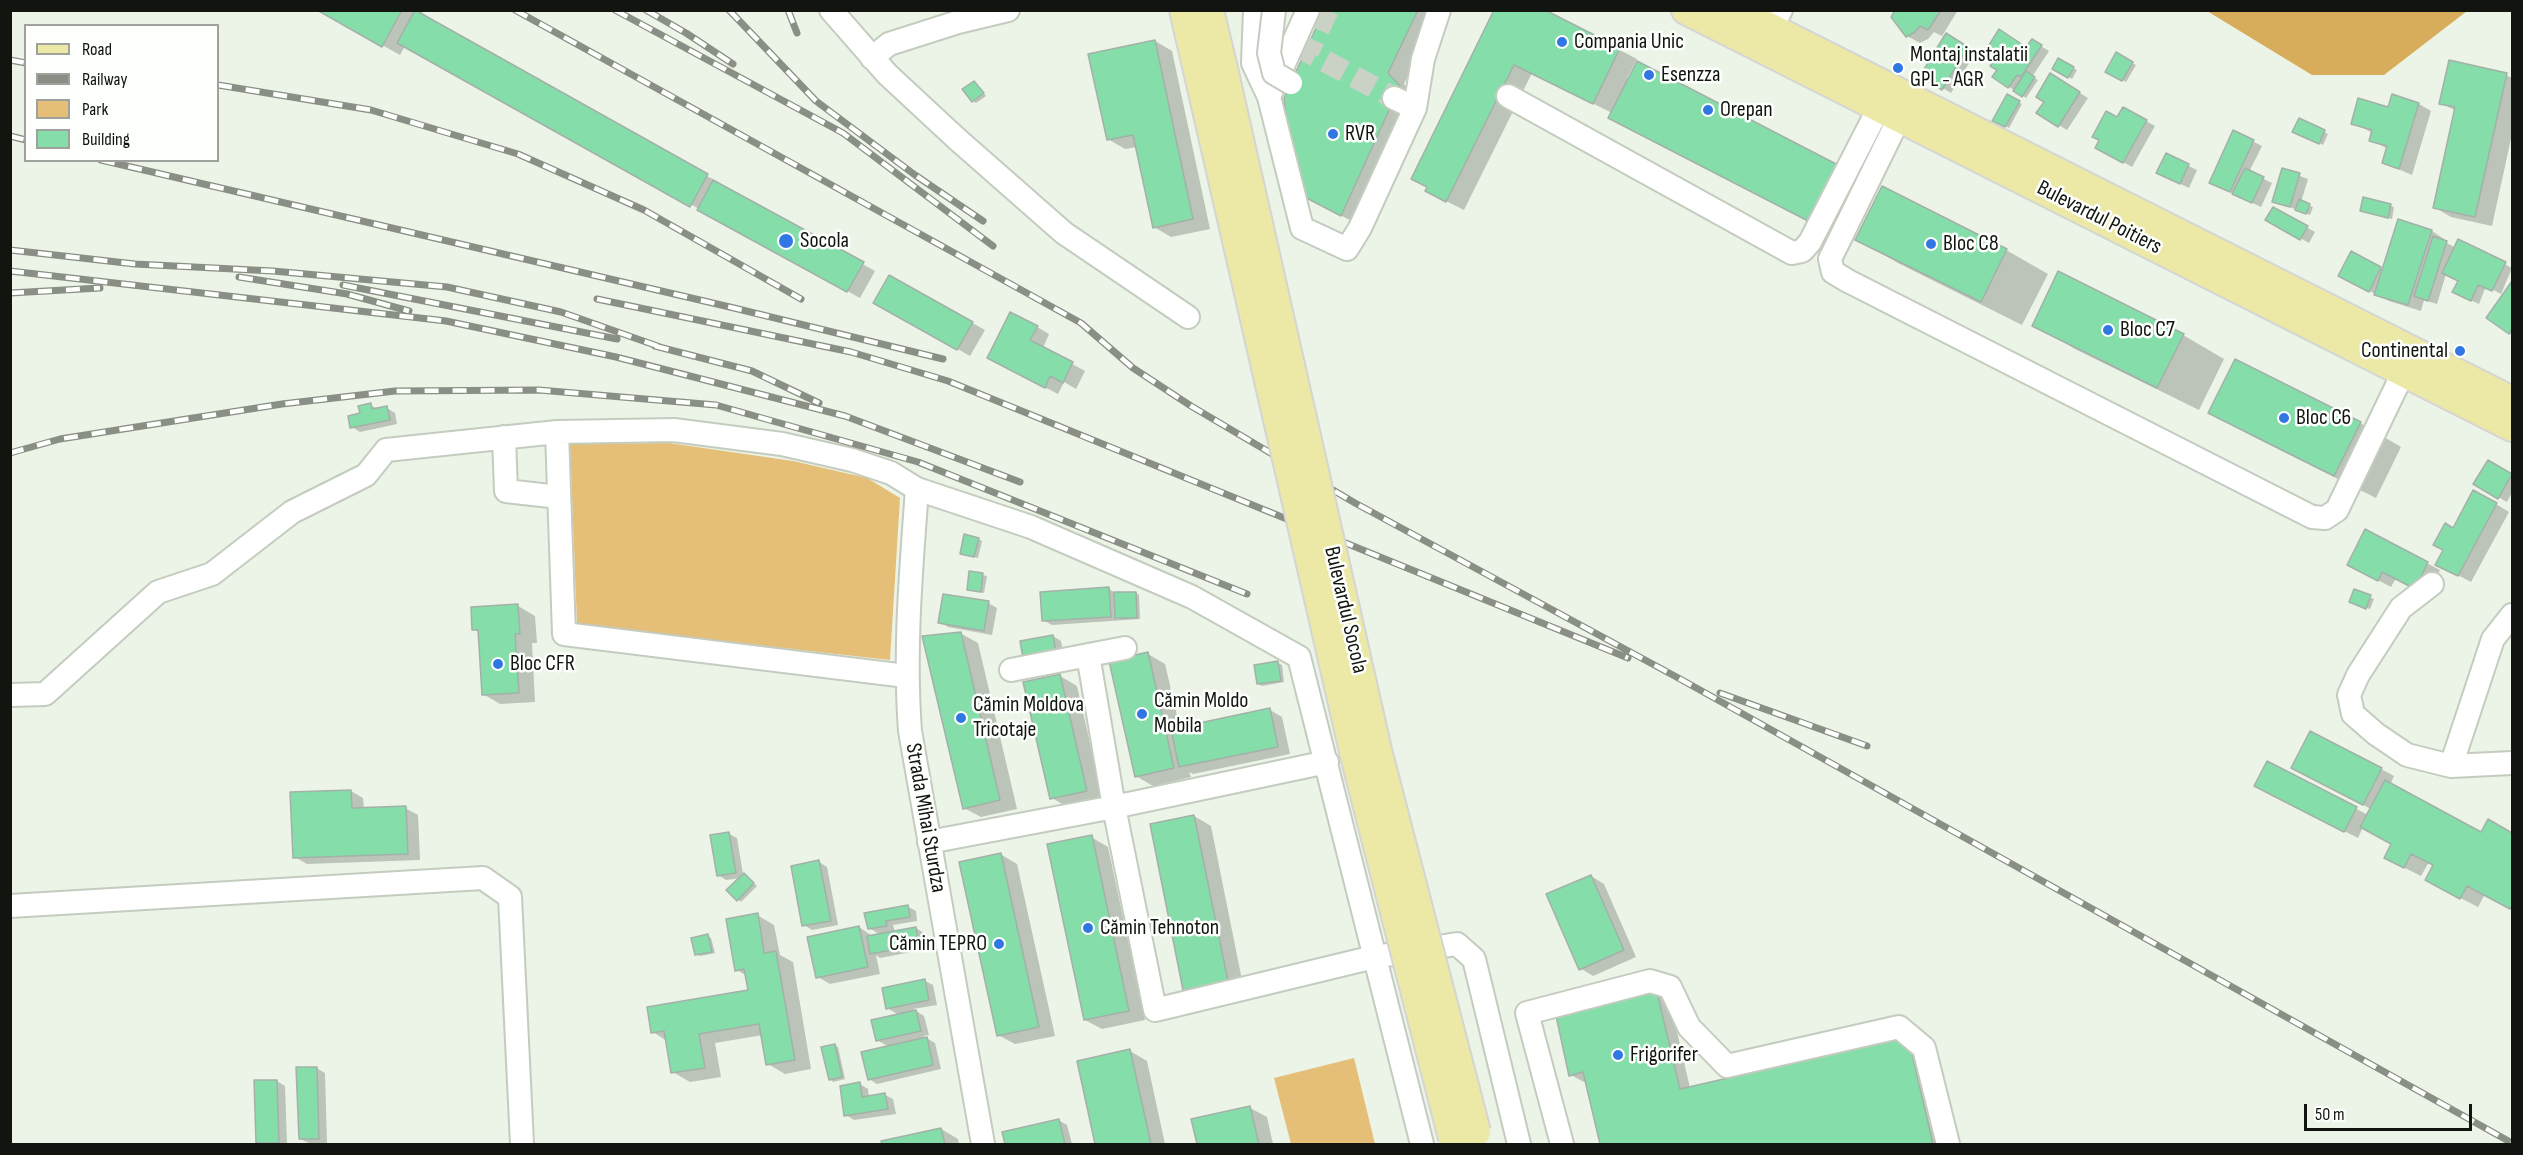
<!DOCTYPE html>
<meta charset="utf-8">
<style>
body{margin:0}
#map{position:relative;width:2523px;height:1155px;overflow:hidden;background:#ebf4e6;font-family:"Sofia Sans Condensed",sans-serif}
canvas{display:block}
.frame{position:absolute;inset:0;border:12px solid #11140f;pointer-events:none}
.legend{position:absolute;left:24px;top:24px;width:195px;height:138px;box-sizing:border-box;background:#fdfffc;border:2px solid #9fa19d;margin:0;padding:8px 10px;list-style:none;font-size:18px;color:#11140f}
.legend li{display:flex;align-items:center;gap:12px;height:30px}
.legend b{width:30px;border:2px solid #9fa19d}
.scale{position:absolute;left:2304px;top:1104px;width:168px;height:27px;box-sizing:border-box;border:3px solid #11140f;border-top:0;padding-left:8px;font-size:18px;line-height:21px;white-space:nowrap;color:#11140f;-webkit-text-stroke:4px #fdfffc;paint-order:stroke}
</style>
<div id="map">
<canvas width="2523" height="1155"></canvas>
<div class="frame"></div>
<ul class="legend">
<li><b style="height:8px;background:#ece9a7"></b>Road</li>
<li><b style="height:8px;background:#898f85"></b>Railway</li>
<li><b style="height:16px;background:#e5be78"></b>Park</li>
<li><b style="height:16px;background:#85ddaa"></b>Building</li>
</ul>
<div class="scale">50 m</div>
</div>
<script>
const ctx = document.querySelector('canvas').getContext('2d');
ctx.lineJoin = 'round';
function paint(path, color) {
  ctx.fillStyle = color;
  ctx.fill(path, 'evenodd');
}
function stroke(path, color, width, dash) {
  ctx.strokeStyle = color;
  ctx.lineWidth = width;
  ctx.lineCap = dash ? 'butt' : 'round';
  ctx.setLineDash(dash || []);
  ctx.stroke(path);
}
function drawText(font, color, halo, rows, align = 'center') {
  ctx.font = font + ' "Sofia Sans Condensed",sans-serif';
  ctx.lineWidth = 5;
  ctx.setLineDash([]);
  ctx.textBaseline = 'middle';
  ctx.strokeStyle = halo;
  ctx.fillStyle = color;
  for (const [text, x, y, turn = 0] of rows) {
    ctx.save();
    ctx.translate(x, y);
    ctx.rotate((+turn || 0) * Math.PI / 180);
    ctx.textAlign = isNaN(turn) ? turn : align;
    if (halo) ctx.strokeText(text, 0, 0);
    ctx.fillText(text, 0, 0);
    ctx.restore();
  }
}
paint(new Path2D(`
 M669,443L793,461L867,478L900,498L890,660L577,625L570,444Z
 M1354,1058L1375,1144H1291L1274,1078Z`), '#e5be78');
paint(new Path2D(`
 M2207,11L2467,10V11L2384,75H2312Z`), '#d7ac5a');
paint(new Path2D(`
 M319,10H423L422,15L707,176L720,183L719,185L875,271L860,298L405,46L400,55Z
 M1326,10H1439L1404,84L1416,96L1359,225L1314,201Z
 M1542,10L1637,59L1627,78L1630,79L1612,113L1532,73L1464,210L1444,200L1429,187Z
 M1897,10H1958L1942,36L1934,32L1928,39L1920,43L1907,36Z
 M1946,35L1975,53L1951,93L1922,75Z
 M1155,41L1172,51L1210,229L1171,237L1154,227L1137,147L1125,149L1108,139Z
 M2032,41L2049,51L2032,77L2038,80L2026,98L1994,77L1999,70L1996,59L2027,48Z
 M2116,54L2136,65L2126,82L2107,71Z
 M2059,60L2077,70L2072,79L2054,68Z
 M2051,75L2088,98L2067,130L2039,113L2046,101Z
 M2506,75L2512,78V134L2492,226L2451,217L2434,207L2456,111L2441,103Z
 M974,82L986,96L976,103L973,101Z
 M2008,96L2022,104L2009,128L1994,120Z
 M2419,104L2431,111L2412,175L2384,163L2388,149L2371,140L2373,133L2353,123L2389,109Z
 M2124,109L2155,126L2132,167L2097,147Z
 M2300,120L2328,134L2323,145L2294,131Z
 M2234,132L2262,146L2249,172L2272,183L2261,207L2219,187Z
 M2166,155L2197,170L2189,188L2166,177Z
 M2283,170L2308,179L2301,202L2313,207L2310,215L2274,201Z
 M2365,199L2394,207L2392,219L2362,211Z
 M2273,209L2315,232L2309,243L2267,219Z
 M2399,221L2432,231L2444,239L2443,241L2456,248L2459,241L2512,268L2501,294L2486,286L2479,304L2462,296L2459,281L2446,274L2437,304L2424,300L2421,311L2389,301L2348,280L2352,253L2384,270Z
 M1857,239L2006,250L2048,274L2022,325L1898,263Z
 M890,277L985,330L970,356L875,302Z
 M2512,284V335L2488,317Z
 M2034,325L2183,335L2224,359L2199,410L2075,349Z
 M1037,327L1049,334L1043,348L1085,371L1076,389L1064,382L1058,394L1001,365Z
 M370,405L378,409L387,408L395,413L397,424L360,432L352,427Z
 M2210,413L2360,423L2401,447L2376,498L2252,436Z
 M2488,462L2512,476V492L2507,502L2475,484Z
 M2496,504L2509,512L2471,582L2450,571Z
 M2365,531L2440,570L2428,595L2396,578L2391,587L2361,571Z
 M978,539L982,541L978,558L965,555Z
 M971,573L987,576L984,593L969,590Z
 M1109,589L1117,594L1136,593L1139,595L1140,619L1052,625L1043,620Z
 M2355,591L2374,599L2370,609L2354,604Z
 M988,603L997,608L992,635L948,627L940,622Z
 M518,606L535,616L537,643H532L535,702L500,704L483,694L479,633L474,629Z
 M960,633L978,643L1017,809L981,817L964,808Z
 M1053,636L1061,641L1065,663L1034,668Z
 M1148,654L1165,664L1180,728L1270,710L1282,717L1290,754L1193,774L1189,772L1191,777L1153,786L1136,776Z
 M1278,663L1282,665L1284,682L1262,686L1258,684Z
 M1060,676L1077,686L1103,800L1069,808L1052,798Z
 M2268,763L2368,815L2371,809L2305,775L2381,769L2394,776L2390,785L2482,834L2489,821L2512,834V909L2485,894L2478,907L2443,889L2434,865L2429,862L2421,876L2403,867L2393,844L2363,827L2358,838L2269,793Z
 M351,791L363,798L364,809L405,808L418,815L420,860L307,864L295,857Z
 M1194,816L1211,826L1244,990L1202,998L1185,989Z
 M729,834L737,838L743,874L757,886L741,902L738,899L741,878L726,880L718,875Z
 M1091,837L1108,847L1145,1020L1102,1029L1085,1020Z
 M1000,854L1017,864L1055,1036L1015,1044L998,1035Z
 M819,862L827,867L838,925L812,930L804,925Z
 M1591,876L1604,884L1636,957L1593,976L1580,968Z
 M907,906L916,911L917,921L893,925L895,932L916,928L924,933L927,949L880,958L876,955L880,974L830,984L818,977L859,927L872,936L881,935L869,928Z
 M757,915L774,925L780,955L793,962L811,1069L785,1074L768,1064L763,1035L715,1043L721,1077L690,1082L673,1072L667,1041L653,1032L750,991L747,976L737,970Z
 M708,936L711,938L715,953L700,956L696,954Z
 M925,981L933,985L937,1005L913,1009L924,1016L929,1035L923,1036L935,1043L941,1069L877,1084L869,1079L889,1047L877,1040L899,1015L887,1008Z
 M1656,989L1669,997L1690,1088L1920,1046L1943,1144H1602L1587,1081L1584,1082L1571,1075Z
 M834,1045L838,1047L845,1079L833,1082L830,1079Z
 M1130,1051L1147,1061L1165,1144H1096L1079,1062Z
 M316,1068L325,1073L327,1143H309L300,1139Z
 M277,1081L285,1086L287,1144H262L257,1142Z
 M860,1084L868,1089L869,1097L885,1095L893,1099L896,1114L854,1120L846,1115Z
 M1250,1108L1267,1117L1273,1144H1198L1193,1121Z
 M1058,1120L1067,1125L1072,1144H1006L1004,1133Z
 M941,1129L958,1139L959,1144H884L883,1142Z`), '#0003');
const building = new Path2D(`
 M317,10H402L382,47Z
 M415,10L708,174L690,207L397,43Z
 M1324,10H1418L1388,73L1400,86L1341,216L1295,192L1284,98Z
 M1494,10H1545L1620,48L1593,104L1514,65L1446,202L1425,191L1427,187L1411,179Z
 M1895,10H1941L1928,30L1920,26L1915,32L1906,37L1891,17Z
 M1999,29L2026,47L2032,39L2042,45L2021,77L2017,75L2008,88L1992,77L1997,70L1990,66L1994,60L1984,53Z
 M1946,33L1968,47L1942,90L1920,76Z
 M1155,40L1193,219L1153,228L1133,135L1107,140L1088,54Z
 M2116,52L2133,62L2122,81L2105,72Z
 M2058,58L2074,67L2068,78L2052,69Z
 M2449,60L2507,73L2475,217L2433,208L2455,107L2439,104Z
 M1637,61L1840,166L1810,222L1608,118Z
 M2026,71L2035,77L2022,97L2013,91Z
 M2050,73L2080,92L2058,127L2036,113L2044,102L2036,97Z
 M974,81L984,93L972,102L962,89Z
 M2007,94L2020,101L2005,127L1992,121Z
 M2392,94L2419,103L2399,169L2382,163L2387,146L2369,141L2372,130L2351,124L2358,98L2388,107Z
 M2123,107L2147,120L2123,163L2095,148L2099,140L2092,137L2106,111L2117,117Z
 M2299,118L2325,130L2319,144L2292,132Z
 M2233,130L2254,140L2230,192L2209,183Z
 M2166,153L2189,164L2180,184L2156,173Z
 M2245,168L2264,177L2252,203L2232,194Z
 M2282,168L2300,173L2290,207L2272,202Z
 M713,180L864,262L847,292L697,210Z
 M1882,186L2007,249L1981,302L1855,240Z
 M2363,197L2391,204L2388,218L2360,211Z
 M2299,199L2310,204L2306,214L2295,210Z
 M2273,207L2308,226L2300,240L2265,220Z
 M2398,219L2432,230L2408,305L2374,295Z
 M2433,236L2447,241L2428,301L2414,296Z
 M2458,239L2506,262L2492,291L2478,285L2471,301L2452,292L2458,281L2442,273Z
 M2351,251L2381,267L2369,292L2338,276Z
 M2058,271L2184,334L2157,388L2032,326Z
 M889,275L973,322L957,350L873,303Z
 M2512,281V329L2509,334L2486,318Z
 M1010,312L1038,326L1030,340L1073,362L1063,383L1050,376L1045,388L987,358Z
 M2235,359L2361,422L2334,476L2208,413Z
 M371,403L372,409L387,406L390,420L350,428L348,416L360,413L358,406Z
 M2488,460L2512,474L2498,499L2473,484Z
 M2473,490L2497,503L2458,576L2435,565L2443,550L2433,545L2445,523L2453,528Z
 M2365,529L2428,562L2415,589L2382,572L2378,581L2347,565Z
 M964,534L979,538L974,557L960,554Z
 M969,571L983,573L981,592L967,590Z
 M1109,587L1111,617L1042,621L1040,592Z
 M2354,589L2371,595L2366,609L2349,602Z
 M1114,592H1136L1137,618H1115Z
 M943,594L989,601L984,631L938,623Z
 M518,604L520,634H515L519,693L482,695L478,630H472L471,607Z
 M961,632L1000,800L963,809L922,636Z
 M1053,635L1057,658L1024,664L1020,641Z
 M1148,652L1174,768L1135,777L1109,661Z
 M1278,661L1281,681L1257,684L1254,665Z
 M1060,674L1087,791L1050,799L1023,682Z
 M1270,708L1278,747L1179,767L1171,729Z
 M2310,731L2382,768L2363,805L2291,768Z
 M2267,761L2357,807L2344,832L2254,786Z
 M2385,780L2481,832L2488,819L2512,833V905L2510,909L2467,886L2460,899L2425,880L2433,865L2411,854L2404,868L2384,858L2391,844L2360,827Z
 M351,790L352,808L406,806L408,854L293,858L290,792Z
 M1194,815L1228,981L1183,990L1150,824Z
 M729,832L736,873L717,876L710,835Z
 M1092,835L1129,1011L1084,1020L1047,844Z
 M1001,853L1039,1027L997,1036L959,862Z
 M819,860L831,921L802,926L791,866Z
 M744,873L754,883L737,901L726,890Z
 M1591,875L1624,950L1579,970L1546,894Z
 M908,905L910,917L886,921L887,926L868,929L864,913Z
 M758,913L764,953L776,951L795,1060L766,1065L759,1024L699,1034L705,1068L671,1073L664,1031L651,1033L647,1007L748,990L744,969L735,971L726,919Z
 M859,926L868,967L816,978L807,937Z
 M916,927L919,945L870,954L867,936Z
 M708,934L712,952L695,955L691,938Z
 M925,979L929,1000L886,1009L882,988Z
 M1656,988L1680,1089L1908,1037L1933,1144H1600L1583,1072L1569,1076L1555,1011Z
 M916,1010L921,1031L876,1041L871,1020Z
 M927,1037L933,1065L868,1080L861,1052Z
 M835,1044L842,1077L829,1080L821,1047Z
 M1130,1049L1151,1144H1095L1077,1061Z
 M296,1067H317L319,1139H299Z
 M254,1080H277L279,1143H256Z
 M860,1082L862,1097L885,1093L888,1109L844,1116L840,1086Z
 M1250,1106L1259,1144H1197L1191,1119Z
 M1059,1119L1065,1144H1005L1002,1132Z
 M941,1128L945,1144H882L881,1141Z`);
paint(building, '#85ddaa');
stroke(building, '#a3b1a8', 1.5);
stroke(new Path2D(`
 M1328,10L1308,52L1394,98`), '#cad2c6', 22, [22, 11]);
const minor = new Path2D(`
 M831,10L887,74L957,139L1064,233L1188,317
 M1255,10L1253,63L1269,97
 M1308,10L1269,97L1302,228L1347,249L1360,228L1415,108L1423,59L1439,10
 M1771,29L1781,10
 M872,58L889,44L958,22L1008,10
 M1508,96L1792,253L1802,251L1810,242L1886,94
 M1394,98L1415,108
 M1906,104L1830,259L1833,272L1848,281L2312,517L2325,518L2337,510L2404,371
 M557,432L564,634L906,676
 M504,437L506,491L559,497
 M917,489C911,571 904,649 910,731L983,1144
 M2432,584L2401,608L2358,675L2349,695L2353,714L2376,734L2407,755L2451,766L2512,763
 M1088,655L1114,807L1155,1010L1374,957L1457,944L1474,959L1519,1144
 M1011,670L1125,648
 M10,695L45,694L158,592L212,574L292,512L366,475L386,450L557,432L674,430L782,444L852,460L891,473L917,489L1031,527L1192,597L1299,657L1422,1144
 M2451,766L2493,639L2512,615
 M929,842L1114,807L1327,762
 M10,906L483,878L510,897L522,1144
 M1562,1144L1527,1013L1650,981L1670,987L1689,1027L1727,1066L1899,1027L1924,1048L1948,1144`);
const major = new Path2D(`
 M1184,10L1200,79
 M1209,10L1224,73
 M1686,10L2512,427
 M1735,10L2512,401`);
stroke(minor, '#c3ccbe', 26);
stroke(major, '#d4d5d4', 32);
stroke(minor, '#fff', 22);
stroke(major, '#ece9a7', 28);
const rail = new Path2D(`
 M515,10L1081,323L1133,368L1191,406L1355,503L1682,680L2512,1143
 M615,10L843,133L993,246
 M646,10L686,33L733,64
 M729,10L816,101L915,175L983,221
 M788,10L797,33
 M10,60L26,63
 M218,85L371,110L518,154L644,210L801,299
 M10,136L26,140
 M101,160L734,308L943,359
 M10,250L135,264L273,271L447,287L561,312L663,348
 M10,271L446,321L616,357L845,416L1020,482
 M239,277L347,294L409,311
 M343,285L617,339
 M10,293L100,288
 M597,299L851,352L948,381L1628,658
 M655,346L752,371L819,403
 M10,453L60,439L282,404L395,391L539,390L716,405L918,462L1247,594
 M1720,693L1867,746`);
stroke(rail, '#898f85', 7);
stroke(rail, '#fdfffc', 4.5, [14]);
const minorBridge = new Path2D(`
 M1274,10L1269,53L1274,73L1291,83`);
const majorBridge = new Path2D(`
 M1224,73L1377,750L1476,1132
 M1200,79L1355,756L1453,1138`);
stroke(minorBridge, '#c3ccbe', 26, []);
stroke(majorBridge, '#d4d5d4', 32, []);
stroke(minorBridge, '#fff', 22);
stroke(majorBridge, '#ece9a7', 28);
for (const [x, y, r, color] of [
 [1562,42,6,"#3177e4"],
 [1898,68,6,"#3177e4"],
 [1649,75,6,"#3177e4"],
 [1708,110,6,"#3177e4"],
 [1333,134,6,"#3177e4"],
 [786,241,8,"#3177e4"],
 [1931,244,6,"#3177e4"],
 [2108,330,6,"#3177e4"],
 [2460,351,6,"#3177e4"],
 [2284,418,6,"#3177e4"],
 [498,664,6,"#3177e4"],
 [1142,714,6,"#3177e4"],
 [961,718,6,"#3177e4"],
 [1088,928,6,"#3177e4"],
 [999,944,6,"#3177e4"],
 [1618,1055,6,"#3177e4"]
]) {
  const dot = new Path2D();
  dot.arc(x, y, r, 0, 2 * Math.PI);
  ctx.fillStyle = color;
  ctx.fill(dot);
  stroke(dot, '#fdfffc', 2);
}
drawText('22px', '#11140f', '#fdfffc', [
 ["Compania Unic",1574,42],
 ["Montaj instalatii",1910,55],
 ["GPL - AGR",1910,80],
 ["Esenzza",1661,75],
 ["Orepan",1720,110],
 ["RVR",1345,134],
 ["Socola",800,241],
 ["Bloc C8",1943,244],
 ["Bloc C7",2120,330],
 ["Continental",2448,351,"right"],
 ["Bloc C6",2296,418],
 ["Bloc CFR",510,664],
 ["Cămin Moldo",1154,701],
 ["Mobila",1154,726],
 ["Cămin Moldova",973,705],
 ["Tricotaje",973,730],
 ["Cămin Tehnoton",1100,928],
 ["Cămin TEPRO",987,944,"right"],
 ["Frigorifer",1630,1055]
], 'left');
drawText('22px', '#11140f', '#fdfffc', [
 ["Bulevardul Poitiers",2099,218,27],
 ["Bulevardul Socola",1345,610,77],
 ["Strada Mihai Sturdza",925,818,80]
]);
</script>
